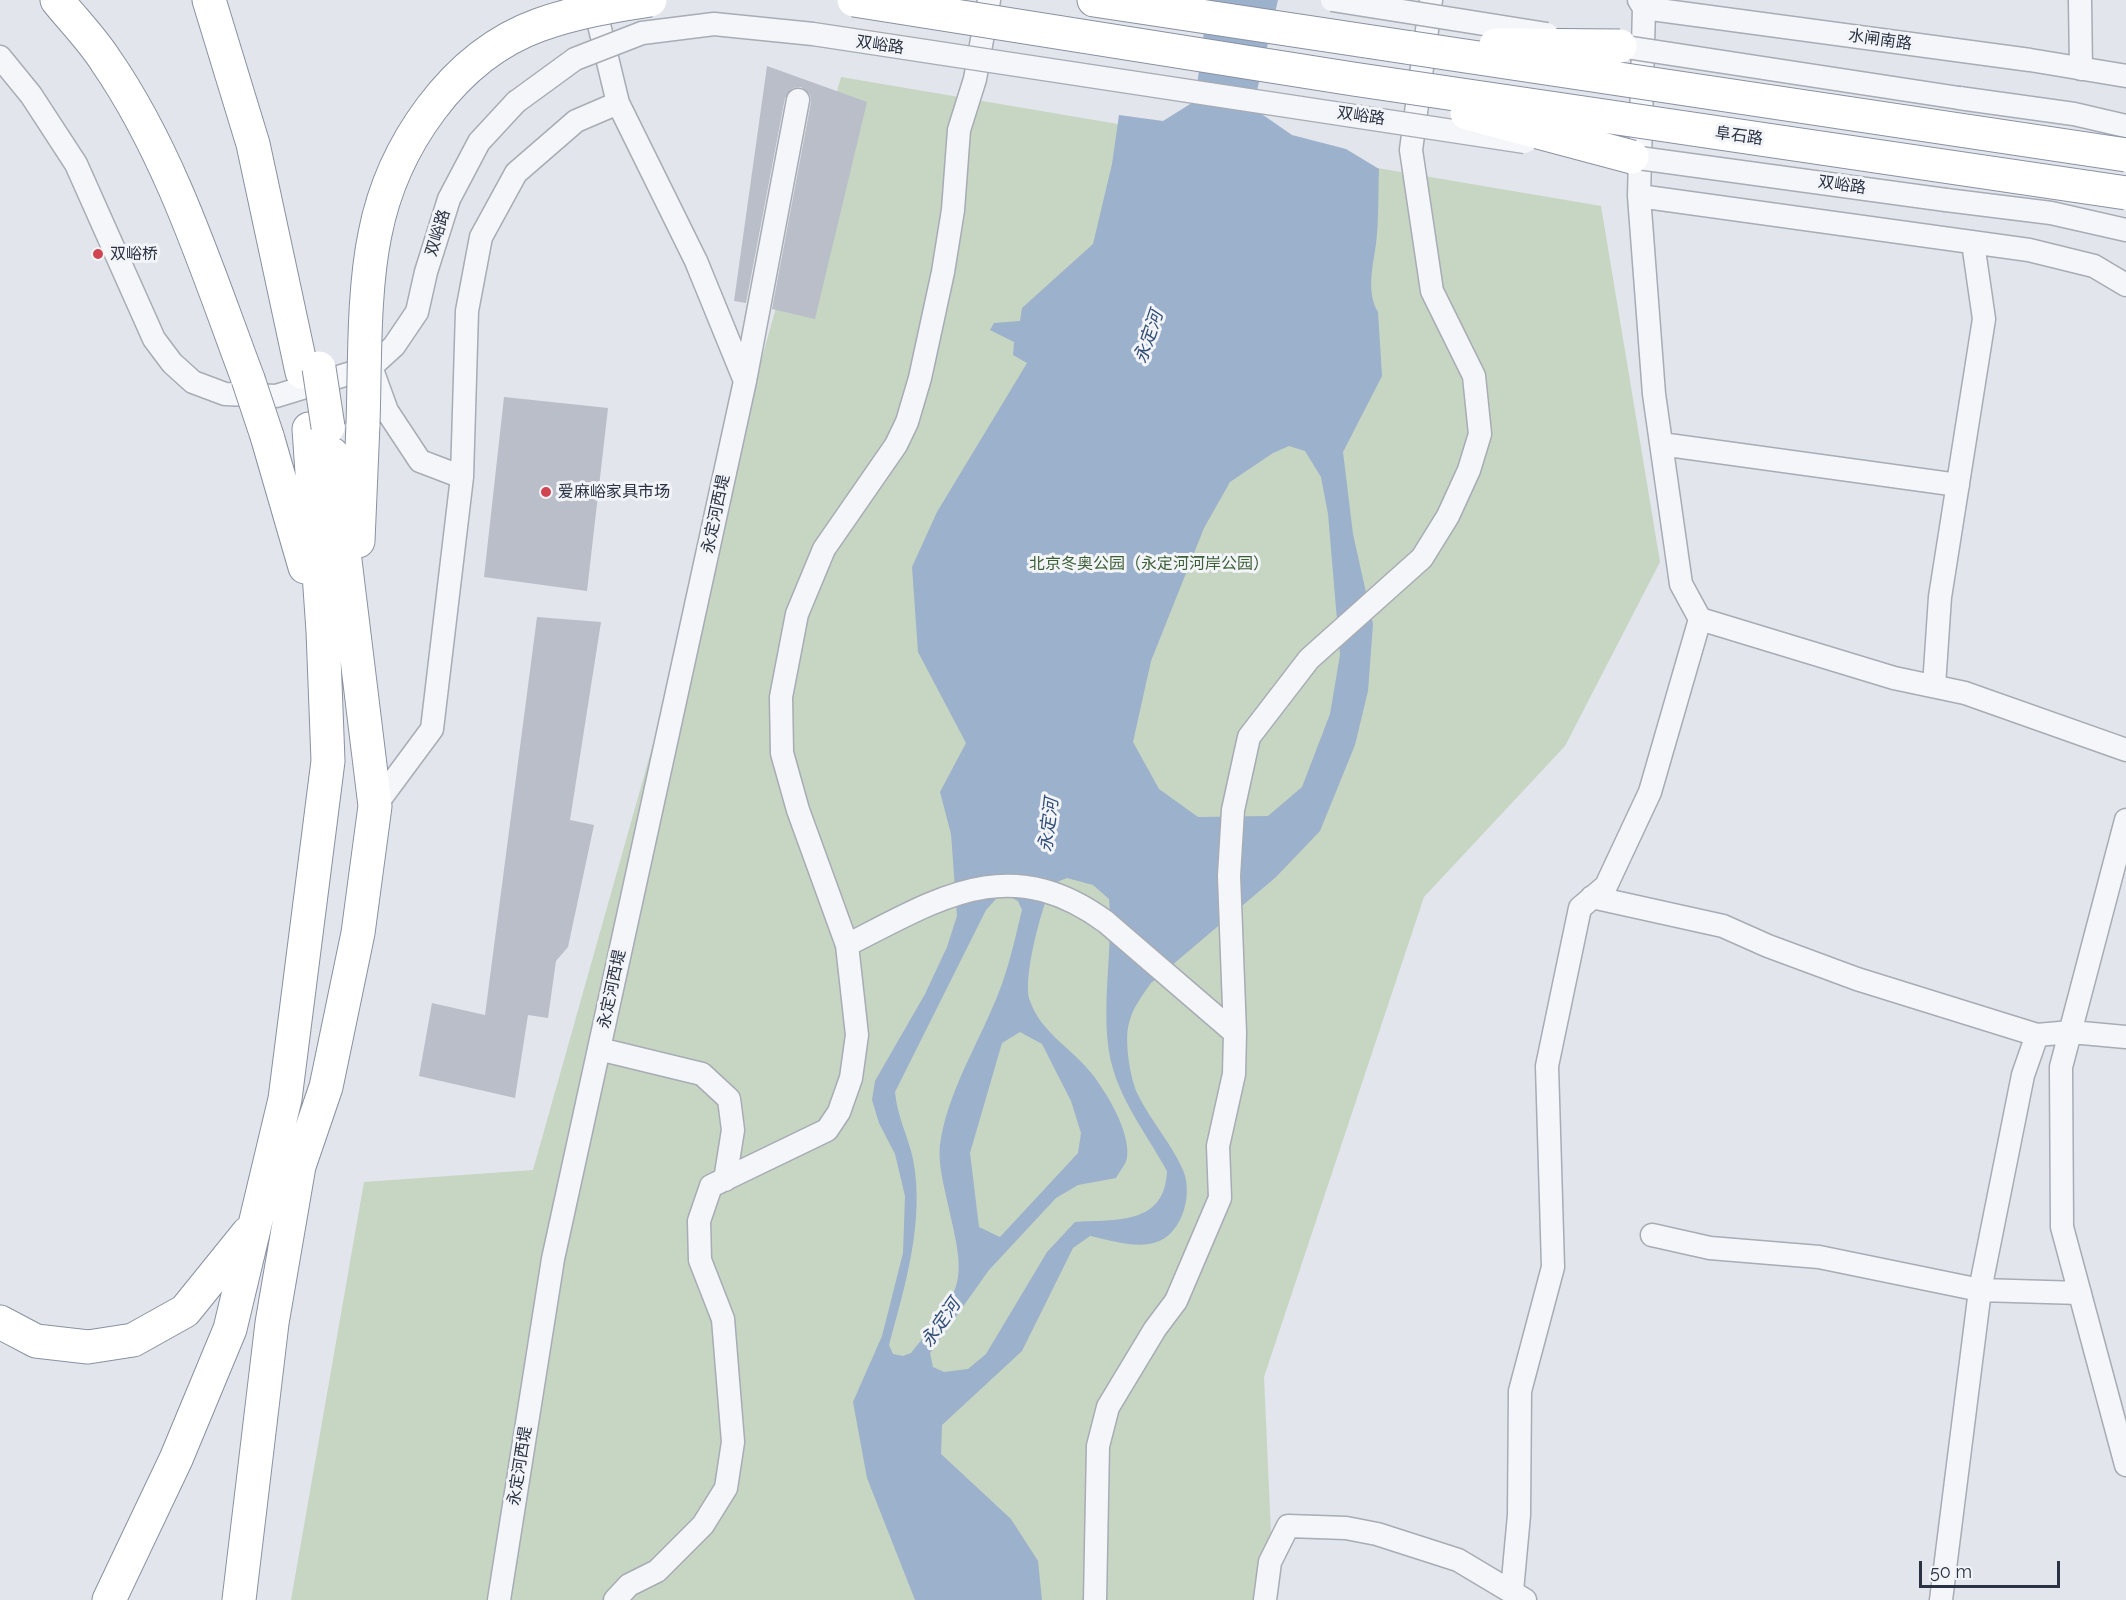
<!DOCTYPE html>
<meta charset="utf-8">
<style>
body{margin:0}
#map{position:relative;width:2126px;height:1600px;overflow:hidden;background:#e2e5eb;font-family:Raleway,sans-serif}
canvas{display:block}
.scale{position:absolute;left:1919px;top:1561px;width:141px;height:27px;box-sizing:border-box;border:3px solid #2a3243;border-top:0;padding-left:8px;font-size:18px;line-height:21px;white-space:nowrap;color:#2a3243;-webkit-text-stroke:4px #f2f4f8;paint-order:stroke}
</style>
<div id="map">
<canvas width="2126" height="1600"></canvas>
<div class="scale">50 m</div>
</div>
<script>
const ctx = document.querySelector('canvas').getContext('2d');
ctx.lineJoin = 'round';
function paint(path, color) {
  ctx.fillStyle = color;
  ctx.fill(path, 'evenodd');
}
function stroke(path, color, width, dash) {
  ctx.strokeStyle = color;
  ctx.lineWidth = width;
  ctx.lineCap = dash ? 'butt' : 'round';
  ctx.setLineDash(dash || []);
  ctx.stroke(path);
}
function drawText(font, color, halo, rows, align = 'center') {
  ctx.font = font + ' Raleway,"Noto Sans SC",sans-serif';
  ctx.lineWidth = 6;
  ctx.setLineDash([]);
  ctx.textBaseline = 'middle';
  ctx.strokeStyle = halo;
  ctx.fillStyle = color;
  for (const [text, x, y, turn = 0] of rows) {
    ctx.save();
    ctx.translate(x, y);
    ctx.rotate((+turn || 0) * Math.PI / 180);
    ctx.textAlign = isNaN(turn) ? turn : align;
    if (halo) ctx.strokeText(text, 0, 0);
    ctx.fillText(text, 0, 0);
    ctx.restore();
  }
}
paint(new Path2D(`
 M841,77L1601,206L1660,562L1565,746L1424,897L1264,1377L1274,1600H291L364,1182L533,1170Z`), '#c7d5c3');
paint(new Path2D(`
 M1208,0H1278L1253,108L1292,135L1346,149L1379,169C1378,193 1379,219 1376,244C1373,265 1366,292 1378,312L1382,376L1343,452L1353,534L1373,624L1368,691L1355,745L1320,831L1276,877L1151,983C1142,996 1133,1007 1129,1023C1124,1039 1130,1079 1138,1095C1151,1121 1171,1143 1183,1170C1194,1196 1181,1240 1149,1244C1130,1247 1109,1240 1090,1236L1073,1248L1022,1351L942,1425L941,1454L1011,1519L1038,1561L1042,1600H915L867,1478L853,1402L882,1336L903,1253L905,1196L895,1154L879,1123L872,1100L875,1081L925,994L947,947L957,916L951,834L940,792L966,743L918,652L912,567L937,512L1027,363L1013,355L1014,342L990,330L994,323L1020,321L1022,308L1093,244L1112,164L1119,115L1163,121L1195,101ZM1289,446L1305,451L1321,477L1328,514L1340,655L1330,714L1302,787L1268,816L1198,817L1159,789L1133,742L1151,661L1204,528L1230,482L1273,453ZM1067,878L1093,885L1109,899C1114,952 1098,1018 1113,1069C1124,1106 1149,1138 1167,1171C1165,1226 1115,1219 1075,1222L1047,1252L986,1354L968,1369L944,1372L933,1367L930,1353L989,1270L1056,1198L1078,1185L1116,1178C1119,1172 1126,1164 1127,1158C1131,1133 1107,1093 1092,1074C1073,1049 1041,1033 1030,1001C1022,978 1042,907 1052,884ZM1008,896L1018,901L1022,910C1016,934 1011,958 1003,981C985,1033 951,1083 941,1138C937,1157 942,1177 946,1196C966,1283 968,1283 911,1353L903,1356L893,1354L889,1345C905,1286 925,1221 913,1159C908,1136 897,1116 895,1092L986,910L996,899ZM1020,1032L1042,1044L1071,1101L1081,1133L1078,1153L1000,1237L979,1227L970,1153L1002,1043Z`), '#9cb1cb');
paint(new Path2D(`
 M767,66L867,102L815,319L772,309L811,102L810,95L801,87L793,88L785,98L746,303L734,301Z
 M504,397L608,408L587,591L484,577Z
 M537,617L601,622L570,820L594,825L568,947L556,961L548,1018L528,1015L515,1098L419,1076L432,1003L485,1015Z`), '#b9bec8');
const minor = new Path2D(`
 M593,0L618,103L696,261L745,381
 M1639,0L1644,8L2030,60L2126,76
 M2080,0L2081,69
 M1644,8L1639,196L1654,394L1681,584L1700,619L1894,678L1965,693L2126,750
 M0,57L31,95L76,164L154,339L172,363L193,382L225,394L276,396L371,367L394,346L417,312L426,272L449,199L479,142L516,102
 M1959,98L2074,114L2126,126
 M1639,196L2029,250L2094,266L2126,285
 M1946,200L2051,213L2126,230
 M371,367L387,411L420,461L462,477
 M1661,444L1958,485
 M1934,686L1940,597L1984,319L1973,243
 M375,806L432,729L462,477L467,311L481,237L516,173L576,121L618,103
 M2126,820L2061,1067L2062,1227L2126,1465
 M1592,897L1723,926L1768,946L1857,979L2037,1035L2071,1032L2126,1037
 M847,945C940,898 1009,851 1106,922L1235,1033
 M599,1049L702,1074L729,1099L733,1130L725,1180
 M1652,1235L1710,1248L1819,1257L1980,1290L2080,1293
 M1512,1591L1519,1515L1520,1391L1553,1267L1547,1066L1580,908L1606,886L1650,792L1700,619
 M499,1600L553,1259L745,381L798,100
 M615,1600L629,1585L657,1571L703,1525L726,1488L733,1442L723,1319L700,1260L699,1221L711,1186L827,1130L839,1112L851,1078L857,1035L847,945L798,810L782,753L781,697L797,614L824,549L896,445L907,422L920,378L943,272L953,210L959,130L975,79L989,0
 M1095,1600L1098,1446L1108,1407L1155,1329L1176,1301L1220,1198L1218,1146L1234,1074L1235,1033L1229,876L1233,810L1249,737L1309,659L1422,558L1448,516L1469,470L1480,434L1474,376L1432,291L1411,150L1431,0
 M1265,1600L1270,1562L1288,1526L1346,1528L1377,1534L1458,1560L1525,1600
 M1941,1600L1980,1290L2023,1075L2037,1035`);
const highway = new Path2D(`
 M57,0C73,20 92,39 106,61C171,155 208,273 248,379
 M209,0L253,144L302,372
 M1094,0L1412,48
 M267,436L305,567
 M358,541L363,424
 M0,1322L36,1341L88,1347L133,1340L185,1311L248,1233
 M109,1600L176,1459L230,1329L285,1099L328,761L323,631L309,429
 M239,1600L272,1323L299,1166L326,1087L358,933L375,806L332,454`);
stroke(minor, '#a7acb5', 25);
stroke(highway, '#8991a2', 35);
stroke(minor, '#f5f6f9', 22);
stroke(highway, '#fff', 33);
const minorBridge = new Path2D(`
 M1332,0L1547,34
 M1606,44L1959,98
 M516,102L575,59L642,33L714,24L813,34L1525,142
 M1617,155L1946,200`);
const highwayBridge = new Path2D(`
 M854,0L1353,79L2126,193
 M1496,45L1620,46
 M1412,48L2126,155
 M1467,113L1632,157
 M319,368L328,427
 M248,379L267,436
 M363,424C365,364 363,292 375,234C392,147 453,56 539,25C575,12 612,6 650,0`);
stroke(minorBridge, '#a7acb5', 25, []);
stroke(highwayBridge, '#8991a2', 35, []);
stroke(minorBridge, '#f5f6f9', 22);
stroke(highwayBridge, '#fff', 33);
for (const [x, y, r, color] of [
 [98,254,6,"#d14553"],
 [546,492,6,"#d14553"]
]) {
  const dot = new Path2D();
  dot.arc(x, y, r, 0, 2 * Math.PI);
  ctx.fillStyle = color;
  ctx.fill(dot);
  stroke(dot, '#f2f4f8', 2);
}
drawText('16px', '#2a3243', '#f2f4f8', [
 ["水闸南路",1880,40,8],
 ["双峪路",880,45,8],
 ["双峪路",1361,116,8],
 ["阜石路",1739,136,8],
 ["双峪路",1842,185,8],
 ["双峪路",438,233,-73],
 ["永定河西堤",716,514,-78],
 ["永定河西堤",612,989,-78],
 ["永定河西堤",520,1466,-81]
]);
drawText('16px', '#2a3243', '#f2f4f8', [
 ["双峪桥",110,254],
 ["爱麻峪家具市场",558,492]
], 'left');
drawText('16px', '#3c5f36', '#f2f4f8', [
 ["北京冬奥公园（永定河河岸公园）",1149,564]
]);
drawText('italic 18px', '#324e78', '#f2f4f8', [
 ["永定河",1149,337,-71],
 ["永定河",1049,825,-83],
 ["永定河",941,1323,-55]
]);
</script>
